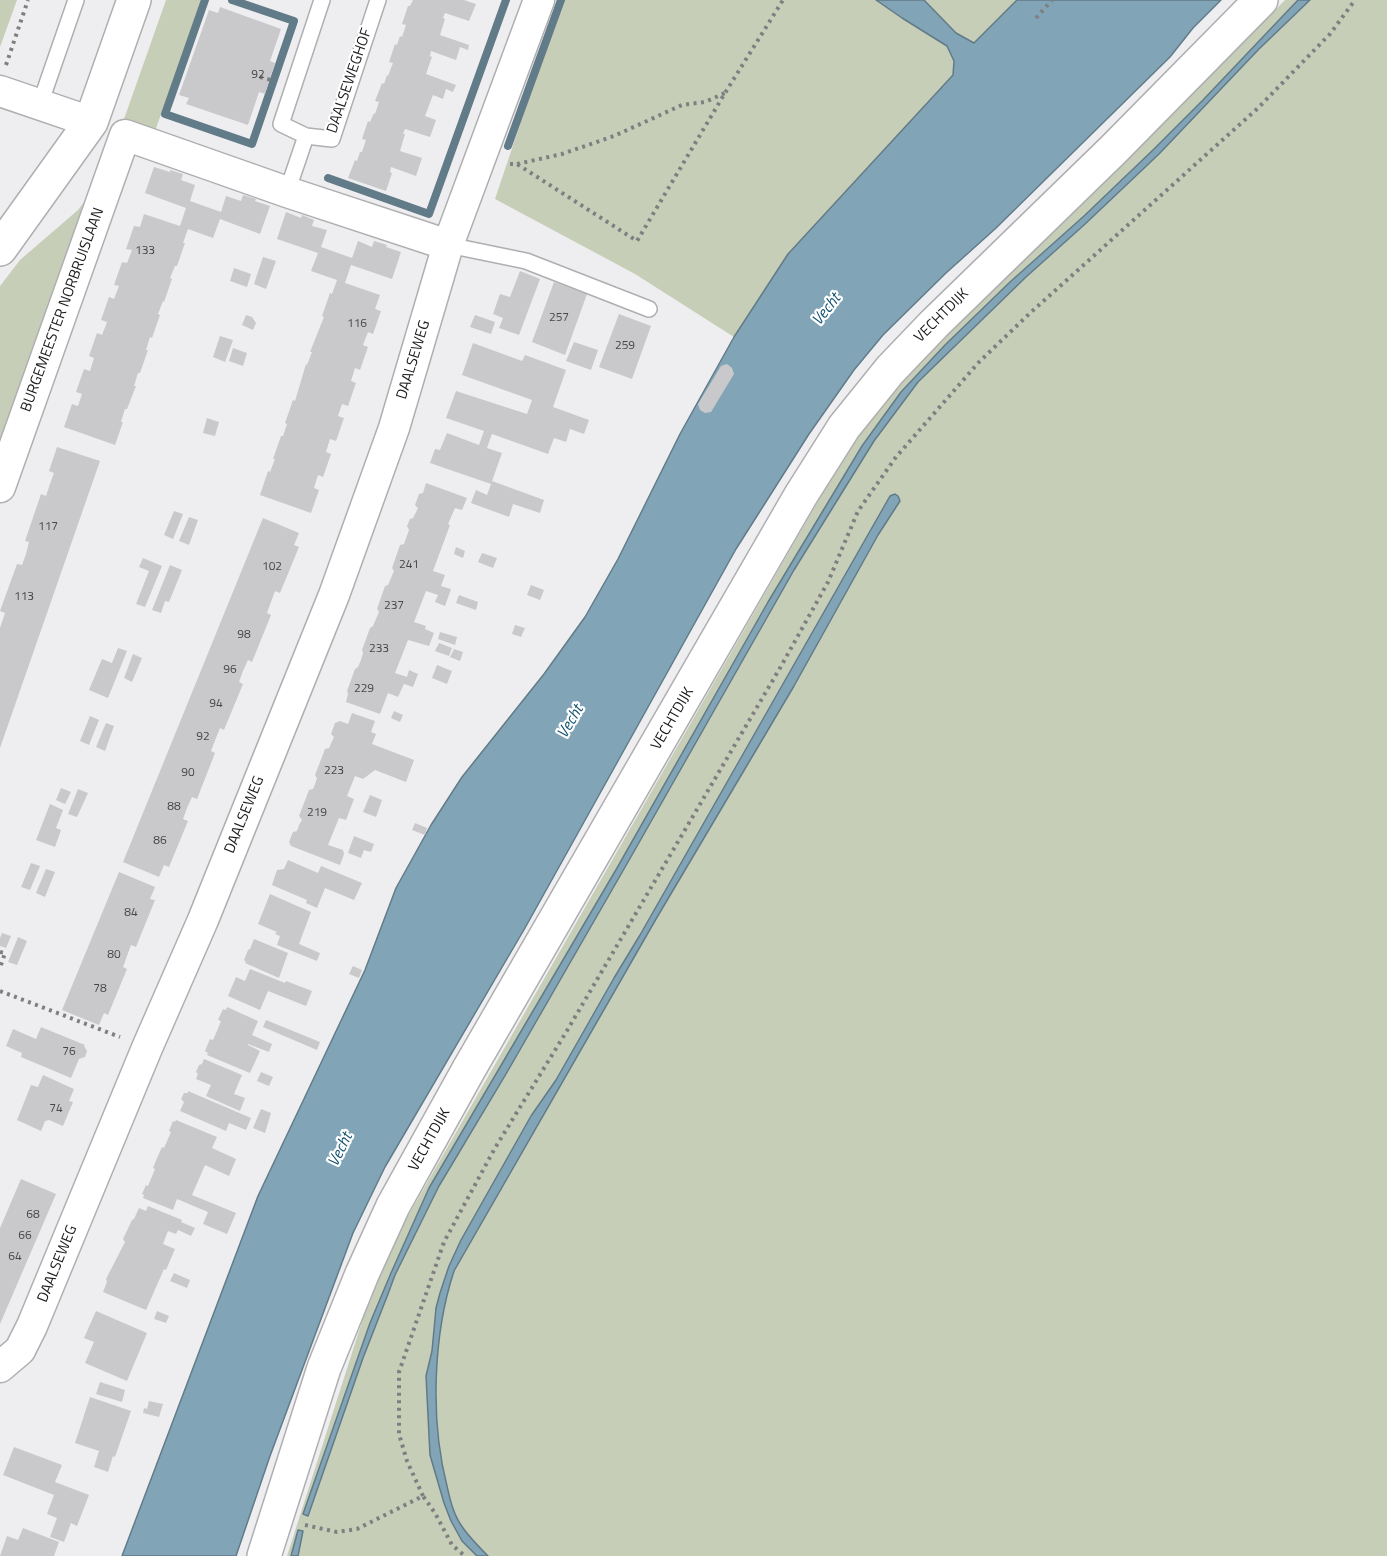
<!DOCTYPE html>
<style>
body{margin:0}
canvas{display:block;background:#eeeef1}
</style>
<canvas width="1387" height="1556"></canvas>
<script>
const ctx = document.querySelector('canvas').getContext('2d');
ctx.lineJoin = 'round';
function paint(path, color) {
  ctx.fillStyle = color;
  ctx.fill(path, 'evenodd');
}
function stroke(path, color, width, dash) {
  ctx.strokeStyle = color;
  ctx.lineWidth = width;
  ctx.lineCap = dash ? 'butt' : 'round';
  ctx.setLineDash(dash || []);
  ctx.stroke(path);
}
function drawText(font, color, halo, rows, align = 'center') {
  ctx.font = font + ' "Titillium Web",sans-serif';
  ctx.lineWidth = 4.5;
  ctx.setLineDash([]);
  ctx.textBaseline = 'middle';
  ctx.strokeStyle = halo;
  ctx.fillStyle = color;
  for (const [text, x, y, turn = 0] of rows) {
    ctx.save();
    ctx.translate(x, y);
    ctx.rotate((+turn || 0) * Math.PI / 180);
    ctx.textAlign = isNaN(turn) ? turn : align;
    if (halo) ctx.strokeText(text, 0, 0);
    ctx.fillText(text, 0, 0);
    ctx.restore();
  }
}
paint(new Path2D(`
 M0,0H17L0,47Z
 M166,0H202L155,131L124,119Z
 M562,0H876L902,18L947,46L954,61L953,75L788,254L734,337L635,274L495,199Z
 M924,0H1017L974,43L956,33Z
 M1285,0H1387V1556H287L366,1309L400,1230L868,414L904,369L1191,95Z
 M95,188L0,450V286L20,260L78,210Z`), '#c7ceb7');
const water = new Path2D(`
 M876,0H924L956,33L974,43L1017,0H1221L1193,28L1170,57L995,229L946,273L883,335L854,370L809,434L736,549L525,928L385,1167L353,1233L270,1456L236,1556H122L258,1196L365,970L396,888L431,825L462,777L544,674L585,617L618,559L680,434L734,337L788,254L953,75L954,61L947,46L902,18Z
 M1298,0H1310L1259,49L1159,154L1084,225L1026,277L918,382L874,441L794,570L624,869L506,1074L439,1186L395,1275L388,1294L363,1358L308,1516L303,1514L370,1323L391,1273L429,1188L617,868L768,602L862,446L901,392L945,345L1010,282L1084,216L1154,149L1203,100Z
 M895,494L898,496L900,501L878,535L794,686L656,919L454,1271C433,1335 430,1420 447,1486C450,1499 453,1513 461,1525C468,1536 478,1546 488,1556H477L462,1541L451,1521L444,1503L430,1455L426,1376L432,1351L436,1308L440,1293L449,1266L461,1240L531,1116L556,1080L614,978L640,935L890,496Z
 M298,1530L303,1531L298,1556H291Z`);
paint(water, '#81a4b7');
stroke(water, '#627b88', 1.5);
stroke(new Path2D(`
 M205,0L165,114L252,144L294,21L232,0
 M508,146L561,0
 M328,178L429,214L506,0`), '#627b88', 8);
paint(new Path2D(`
 M413,0H464L476,4L469,21L445,13L443,18L445,19L440,35L469,45L468,50L460,47L456,60L431,51L430,56L432,57L426,74L456,85L453,92L446,89L443,99L433,95L425,116L436,120L430,137L405,129L403,134H405L400,151L422,158L416,176L391,167L390,172L392,173L386,191L348,178L355,160L357,161L360,152H362L366,140L362,139L368,121L370,122L374,113L375,114L379,102L375,101L382,83L384,84L387,75L388,76L393,63L389,62L395,44L397,45L400,36L402,37L406,25L402,24L408,6H410Z
 M220,7L281,29L270,61L275,63L265,94L259,92L248,125L186,104L189,98L179,95L209,10L218,13Z
 M154,167L170,172V170L183,174L181,180L195,185L190,201L221,212L226,196L241,201L243,195L256,199L255,201L270,206L260,234L220,219L213,238L188,229L183,243H185L177,266H175L170,278L172,279L164,302L163,301L158,314L160,315L152,338L150,337L146,350H148L140,373H138L134,386H136L127,409H125L121,422H123L115,445L64,427L72,404L78,406L82,394L76,392L84,369L90,371L94,358L89,356L97,333L102,335L107,322L101,320L109,297L114,299L119,286L114,285L122,262L127,263L132,250L126,249L134,226L140,227L144,214L180,226L186,208L145,193Z
 M286,212L301,218L302,215L314,220L312,226L327,230L321,247L352,258L358,241L372,247L374,241L387,245L386,247L401,252L392,279L351,265L345,283L380,295L375,309L381,311L373,334L368,332L363,345L368,347L360,370L355,368L351,381L356,383L348,406L342,404L338,416L344,418L336,441L330,439L326,452L331,454L323,477L318,475L314,488L319,490L311,513L260,495L268,471L270,472L275,459H273L281,436H283L287,424L285,423L293,400L295,401L306,364L307,365L312,352H310L324,317L322,316L330,293L332,294L337,280L311,271L318,253L277,239Z
 M263,257L276,261L266,289L254,284Z
 M234,268L251,274L247,287L230,281Z
 M520,271L540,279L519,335L499,328L503,318L493,314L500,294L510,297Z
 M554,282L587,294L565,355L532,342Z
 M619,314L651,326L632,379L599,367Z
 M246,315L252,317L256,323L253,330L242,325Z
 M475,315L495,322L491,334L470,327Z
 M220,336L233,340L225,362L213,357Z
 M574,342L598,350L591,370L566,361Z
 M473,343L522,361L525,355L566,370L553,407L589,420L584,434L570,429L566,442L554,438L548,454L492,434L487,448L502,453L492,481L544,500L540,513L513,504L509,517L471,503L476,490L487,495L491,484L430,463L435,449L440,450L447,433L479,445L484,431L446,418L456,391L527,414L532,400L462,375Z
 M233,348L247,353L243,366L229,361Z
 M727,364L732,368L734,374L711,412L705,413L700,410L698,404L721,366Z
 M207,418L219,422L215,436L203,433Z
 M57,447L100,461L0,748V628L5,613L0,611L17,564L22,565L26,554L29,542L25,541L41,494L46,496L50,484L54,473L49,471Z
 M426,483L467,498L462,510L455,508L449,522L448,524L450,525L433,571L445,575L441,586L451,589L445,606L435,602L438,595L426,591L414,622L426,626L425,629L434,633L429,646L408,640L395,673L407,677L409,670L418,674L413,687L404,684L398,697L388,693L380,714L346,702L348,694L347,691L355,669L358,667L361,660L363,653L362,650L370,628L373,626L379,612L377,609L385,586L388,585L394,571L392,568L400,545L404,544L409,530L407,526L410,519L413,518L418,508L415,505L419,494L423,493Z
 M174,511L183,514L173,539L164,535Z
 M189,517L198,520L189,545L179,541Z
 M263,518L299,533L294,545L299,547L280,593L275,591L267,613L271,615L252,662L248,660L243,671L239,682L243,684L224,730L220,728L216,738L211,751L215,753L197,799L192,797L187,808L183,819L188,821L169,867L164,865L159,877L123,862Z
 M456,547L465,551L463,558L454,554Z
 M482,553L497,558L493,568L478,562Z
 M143,558L162,566L145,607L136,604L149,571L139,567Z
 M170,565L182,570L169,602L165,601L161,613L152,610Z
 M531,585L544,590L540,600L527,595Z
 M459,595L478,602L476,610L456,603Z
 M515,625L525,628L521,637L512,634Z
 M440,632L457,637L455,645L438,639Z
 M439,643L452,648L449,656L435,651Z
 M118,648L127,651L108,698L89,690L102,659L112,663Z
 M454,649L463,652L460,661L450,657Z
 M133,654L142,658L132,682L124,678Z
 M437,665L452,671L447,684L432,678Z
 M394,711L403,715L400,722L391,718Z
 M352,713L375,721L371,732L376,734L372,744L414,760L406,782L375,770L363,779L355,776L347,796L354,799L346,820L339,818L328,845L343,850L344,854L340,865L291,846L289,842L293,832L297,831L299,825L302,820L299,816L309,790L313,789L315,784L317,778L315,775L325,749L329,748L334,737L331,734L335,723L340,721L348,724Z
 M90,716L99,720L89,745L80,741Z
 M106,723L114,726L105,751L96,747Z
 M61,788L71,792L65,804L56,800Z
 M78,789L88,793L77,817L68,814Z
 M370,795L382,800L376,817L363,812Z
 M50,804L63,810L56,828L61,830L55,847L36,840Z
 M415,823L427,828L425,835L412,830Z
 M354,836L374,844L371,852L364,850L361,858L348,853Z
 M288,860L318,873L321,866L362,883L354,900L325,888L317,908L306,903L307,900L272,885L277,870L284,869Z
 M31,863L40,866L30,890L21,887Z
 M46,869L55,872L45,897L36,893Z
 M119,872L155,887L150,899L155,900L136,947L131,945L123,967L127,969L108,1015L104,1013L99,1025L62,1010Z
 M270,894L311,912L299,944L320,953L317,961L277,945L280,936L275,934L277,932L258,924Z
 M2,933L11,936L6,948L0,946V938Z
 M18,937L27,941L17,965L8,962Z
 M254,939L288,953L279,978L245,963L246,962L244,960L248,950L250,949Z
 M353,966L362,970L359,978L349,974Z
 M250,969L285,983L286,981L312,991L306,1006L268,991L260,1010L228,996L236,977L245,981Z
 M227,1007L258,1021L252,1035L272,1044L269,1052L248,1044V1045L260,1051L250,1073L207,1055L208,1053L205,1051L210,1039L213,1040L217,1031L221,1021L218,1020L223,1009L226,1010Z
 M266,1020L320,1042L317,1050L263,1027Z
 M41,1027L85,1045L84,1046L87,1051L85,1057L79,1059L71,1078L21,1057L22,1053L6,1046L13,1029L36,1039Z
 M204,1059L242,1075L234,1094L245,1098L240,1111L206,1096L211,1085L196,1079L198,1074L196,1072L199,1065L202,1064Z
 M261,1072L273,1077L269,1086L257,1081Z
 M43,1075L74,1089L69,1101L73,1102L63,1126L49,1120L45,1121L41,1131L17,1120L31,1085L38,1087Z
 M188,1091L251,1118L246,1130L229,1123L226,1131L180,1111L184,1102L181,1099L184,1093H188Z
 M261,1109L271,1113L265,1133L253,1128Z
 M176,1120L217,1137L212,1148L236,1159L229,1176L205,1165L192,1195L236,1213L227,1234L203,1224L208,1212L177,1199L173,1210L143,1198L144,1195L142,1194L146,1185L148,1186L155,1169L153,1168L157,1158L162,1147L164,1148L171,1132L169,1131L173,1121L175,1122Z
 M21,1179L56,1194L0,1324V1228Z
 M148,1206L182,1220L181,1222L195,1228L191,1236L178,1230L176,1234L168,1231L163,1244L175,1249L166,1270L164,1269L146,1310L103,1292L107,1282L106,1279L125,1242L123,1239L132,1220L134,1219L139,1208L146,1211Z
 M174,1273L190,1280L187,1288L170,1281Z
 M96,1311L147,1333L127,1381L85,1363L94,1342L84,1338Z
 M157,1311L169,1316L166,1323L154,1319Z
 M100,1382L125,1390L122,1402L96,1394Z
 M90,1397L131,1411L115,1457L113,1456L108,1472L94,1467L99,1451L75,1443Z
 M149,1401L163,1404L159,1417L143,1413L144,1408L147,1409Z
 M14,1447L62,1465L55,1482L89,1495L77,1526L71,1523L64,1542L50,1537L57,1518L47,1514L54,1495L3,1475Z
 M23,1528L59,1542L54,1556H0L7,1536L18,1540Z`), '#c9c9cc');
const service = new Path2D(`
 M322,0L281,124L306,136L332,139L378,0
 M40,104L76,0
 M287,192L306,136
 M448,245L526,261L649,309`);
const minor = new Path2D(`
 M0,91L91,122
 M0,487L125,135L287,192L448,245
 M0,1367L20,1350L32,1326L147,1048L203,920L334,595L394,428L448,245L539,0`);
const tertiary = new Path2D(`
 M264,1556L324,1368L362,1274L393,1206L469,1069L801,495L844,427L890,370L934,324L1113,150L1261,0`);
const secondary = new Path2D(`
 M0,249L91,122L134,0`);
stroke(service, '#afafb2', 18);
stroke(minor, '#afafb2', 33);
stroke(tertiary, '#afafb2', 36);
stroke(secondary, '#afafb2', 36);
stroke(new Path2D(`
 M1036,18L1052,0
 M6,65L28,0
 M260,77L275,81
 M510,164H517L637,241L725,93L783,0
 M517,164L562,154L614,136L682,105L705,102L725,93
 M0,952L5,953L0,968
 M0,991L120,1037
 M423,1496L407,1461L399,1434V1372L444,1242L495,1148L568,1029L780,668L828,582L858,511L896,457L979,362L1028,315L1258,108L1330,34L1355,0
 M305,1525L337,1532L357,1529L423,1496L435,1513L452,1545L465,1556`), '#7f7f81', 4, [3, 4.5]);
stroke(service, '#fff', 15);
stroke(minor, '#fff', 30);
stroke(tertiary, '#fff', 33);
stroke(secondary, '#fff', 33);
drawText('12px', '#464648', null, [
 ["92",258,75],
 ["133",145,251],
 ["257",559,318],
 ["116",357,324],
 ["259",625,346],
 ["117",48,527],
 ["241",409,565],
 ["102",272,567],
 ["113",24,597],
 ["237",394,606],
 ["98",244,635],
 ["233",379,649],
 ["96",230,670],
 ["229",364,689],
 ["94",216,704],
 ["92",203,737],
 ["223",334,771],
 ["90",188,773],
 ["88",174,807],
 ["219",317,813],
 ["86",160,841],
 ["84",131,913],
 ["80",114,955],
 ["78",100,989],
 ["76",69,1052],
 ["74",56,1109],
 ["68",33,1215],
 ["66",25,1236],
 ["64",15,1257]
]);
drawText('15px', '#1b1b1c', '#fff', [
 ["DAALSEWEGHOF",350,81,-71],
 ["BURGEMEESTER NORBRUISLAAN",63,310,-70],
 ["VECHTDIJK",942,316,-45],
 ["DAALSEWEG",414,360,-73],
 ["VECHTDIJK",673,719,-60],
 ["DAALSEWEG",245,815,-68],
 ["VECHTDIJK",430,1140,-61],
 ["DAALSEWEG",58,1264,-68]
]);
drawText('italic 16px', '#145370', '#fff', [
 ["Vecht",827,310,-52],
 ["Vecht",571,722,-60],
 ["Vecht",341,1150,-64]
]);
</script>
